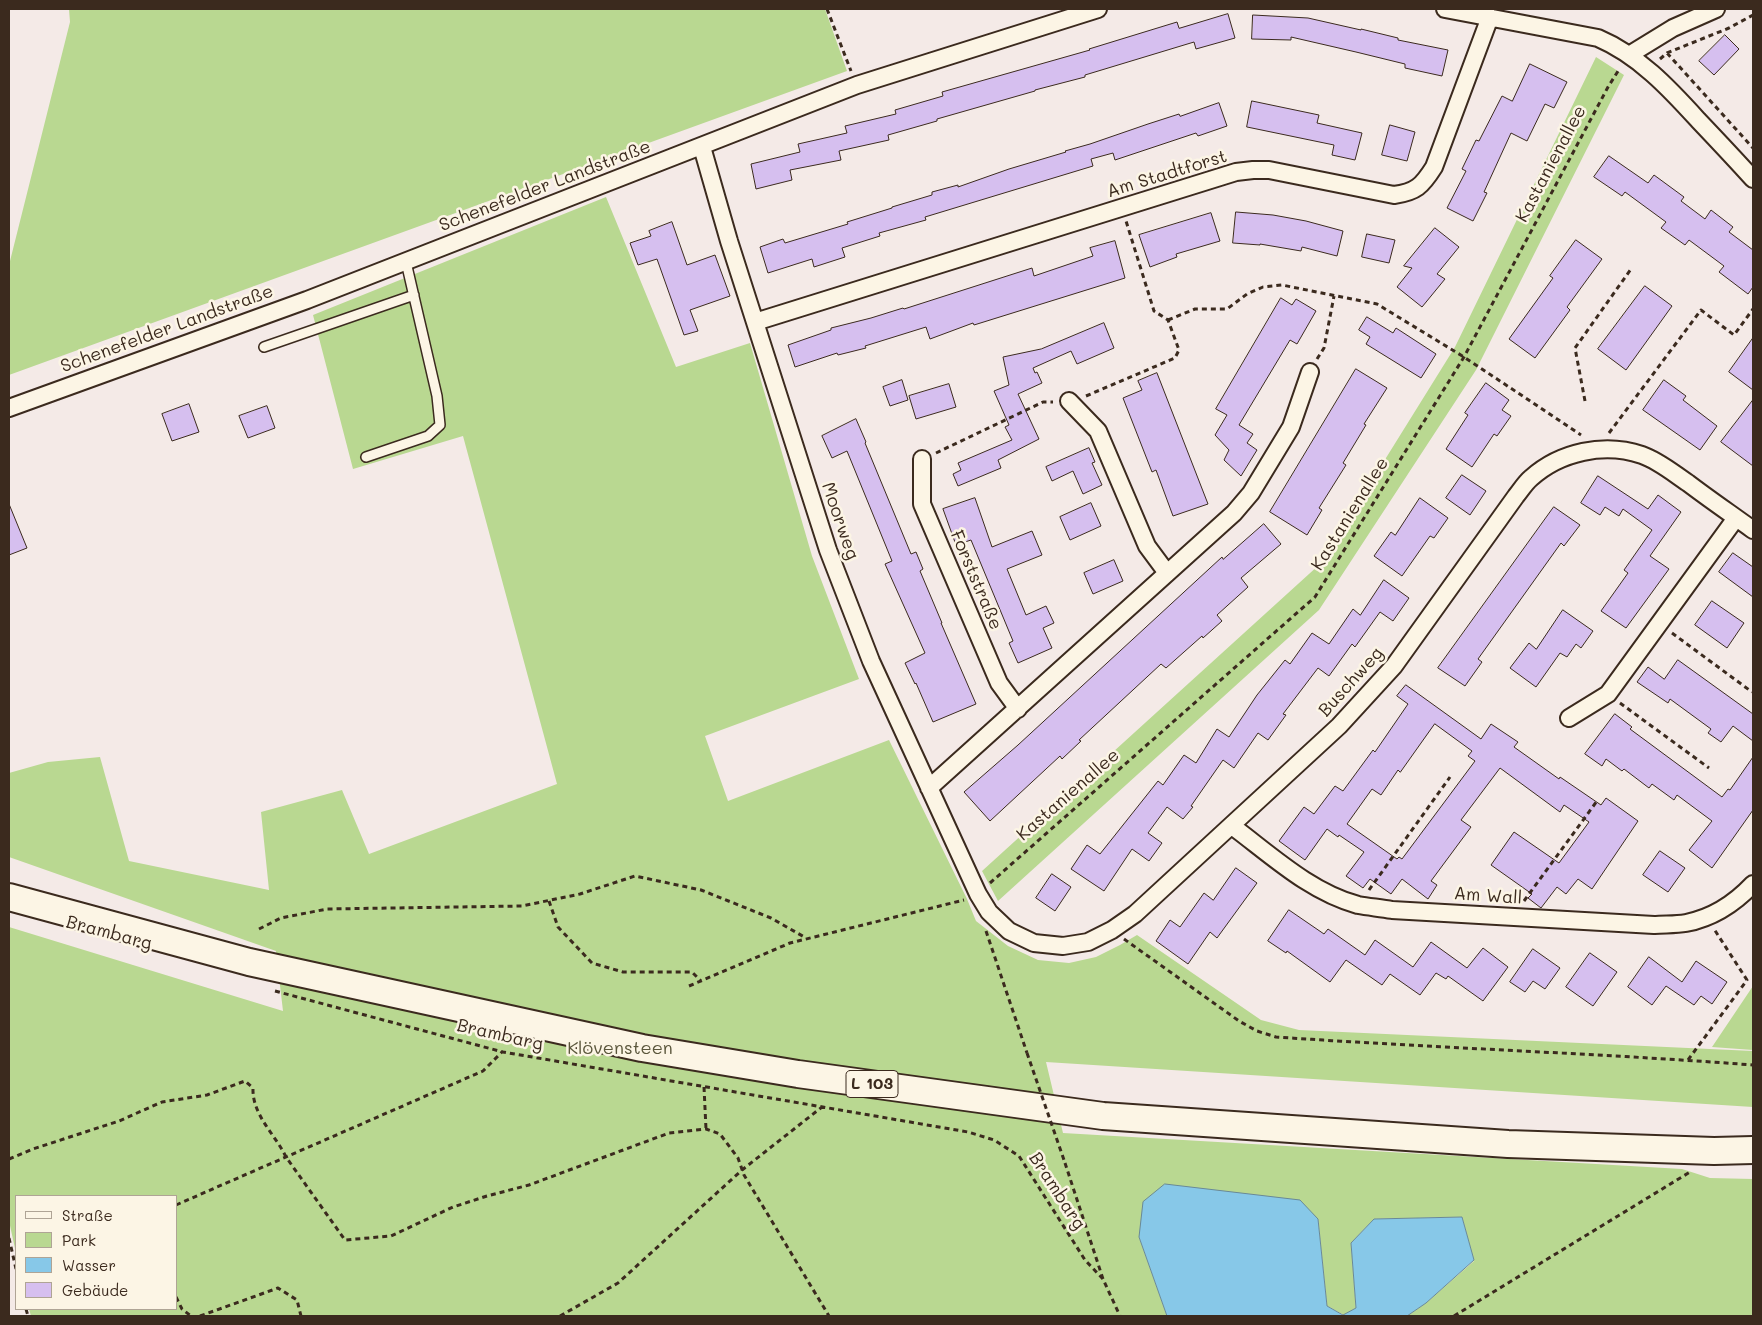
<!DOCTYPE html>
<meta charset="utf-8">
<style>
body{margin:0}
#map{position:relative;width:1762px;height:1325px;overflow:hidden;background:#f4eae7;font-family:Mali,sans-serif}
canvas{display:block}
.frame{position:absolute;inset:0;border:10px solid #3b2a1e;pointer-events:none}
.legend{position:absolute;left:15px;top:1195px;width:162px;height:115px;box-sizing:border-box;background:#fcf5e5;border:1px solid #afa495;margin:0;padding:6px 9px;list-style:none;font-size:15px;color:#3b2a1e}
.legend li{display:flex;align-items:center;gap:10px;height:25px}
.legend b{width:25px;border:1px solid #afa495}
</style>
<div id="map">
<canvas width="1762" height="1325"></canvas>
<div class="frame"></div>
<ul class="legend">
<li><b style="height:6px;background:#fcf5e5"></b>Straße</li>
<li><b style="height:14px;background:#b9d891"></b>Park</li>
<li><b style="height:14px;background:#87c8e8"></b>Wasser</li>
<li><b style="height:14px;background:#d6bfef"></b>Gebäude</li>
</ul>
</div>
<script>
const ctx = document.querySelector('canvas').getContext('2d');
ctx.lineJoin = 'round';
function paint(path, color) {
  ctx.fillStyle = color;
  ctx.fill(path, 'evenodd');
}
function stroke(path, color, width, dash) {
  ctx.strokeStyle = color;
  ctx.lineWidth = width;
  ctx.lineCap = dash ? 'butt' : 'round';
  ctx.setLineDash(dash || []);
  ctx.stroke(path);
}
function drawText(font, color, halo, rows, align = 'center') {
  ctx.font = font + ' Mali,sans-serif';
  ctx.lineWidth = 5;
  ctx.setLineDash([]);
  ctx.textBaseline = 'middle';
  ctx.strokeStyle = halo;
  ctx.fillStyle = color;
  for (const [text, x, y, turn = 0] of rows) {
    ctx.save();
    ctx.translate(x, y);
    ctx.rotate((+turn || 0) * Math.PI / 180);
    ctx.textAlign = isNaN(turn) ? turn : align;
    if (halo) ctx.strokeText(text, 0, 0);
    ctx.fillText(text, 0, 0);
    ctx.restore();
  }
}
paint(new Path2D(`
 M69,9H825L847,71L9,375V265L70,22Z
 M1596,57L1624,75L1476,370L1319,610L998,901L982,871L1320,564L1455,347Z
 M606,197L676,367L750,343L812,556L859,679L705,736L728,801L889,740L967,899L976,921L1008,946L1038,960L1069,963L1096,957L1120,945L1137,935L1261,1020L1299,1030L1753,1051V1107L1046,1062L1063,1133L1682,1169L1710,1178L1753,1179V1316H1407L1426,1303L1474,1261L1462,1217L1374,1219L1351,1243L1356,1308L1344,1315L1327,1306L1318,1219L1139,1237L1167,1316H31L29,1309H176V1196H16V1253L9,1221V927L283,1011L276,951L9,857V773L48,762L100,757L129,861L269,890L261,812L342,790L369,854L557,784L463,436L353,469L313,315Z
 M1753,986V1050L1712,1047Z`), '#b9d891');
const water = new Path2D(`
 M1165,1184L1300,1200L1318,1219L1327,1306L1343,1315L1356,1308L1351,1243L1374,1219L1462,1217L1474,1260L1426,1303L1407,1316H1167L1139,1237L1143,1202Z`);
paint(water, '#87c8e8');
stroke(water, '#698997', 1);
const building = new Path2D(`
 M1228,14L1235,38L1196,49L1194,42L1085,75V77L1035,90V91L937,119V121L888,135L889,140L839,151L841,160L790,170L792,180L756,189L751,164L800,152L798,144L847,133L845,126L896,114L895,110L943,96L942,92L1090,50L1089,49L1177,22L1179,28Z
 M1253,15L1308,18L1361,30V29L1398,38V40L1448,50L1442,76L1405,68V64L1356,52L1291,37V40L1252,39Z
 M1725,35L1739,49L1714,75L1699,61Z
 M1530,64L1567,82L1554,108L1545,104L1527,141L1511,133L1484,192L1487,193L1473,221L1447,208L1466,171L1462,169L1476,140L1479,141L1502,96L1512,101Z
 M1252,101L1319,115L1317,123L1362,133L1355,160L1332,155L1334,145L1247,127Z
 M1219,103L1227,126L1198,136L1196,133L1115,160L1113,153L1091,159L1093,166L925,217L926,220L879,233L880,236L842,248L845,257L814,267L812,259L768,273L760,247L783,239L785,243L848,224L847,222L892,208V207L932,195V192L958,185V187L1009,169L1066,152L1065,151L1090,144L1148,124L1179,114L1180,116Z
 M1390,125L1415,132L1407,161L1382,155Z
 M1609,156L1648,183L1654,175L1684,197L1681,201L1705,219L1711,210L1733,227L1729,232L1753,250V287L1748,294L1719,272L1724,266L1689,240L1685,245L1661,228L1666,222L1625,192L1622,196L1594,177Z
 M1236,212L1273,215L1306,221L1343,231L1337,256L1302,247L1301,251L1260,244V245L1233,243Z
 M1211,213L1220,241L1176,254L1177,257L1150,267L1139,235Z
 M672,222L687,265L715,255L730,296L690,310L698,331L684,335L657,259L638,265L630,243L651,236L649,231Z
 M1435,228L1459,247L1437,274L1445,279L1422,307L1397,287L1412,268L1404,266Z
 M1367,234L1395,240L1389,263L1362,257Z
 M1576,240L1602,259L1567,307L1570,310L1535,358L1509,339L1553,278L1550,276Z
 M1115,241L1125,278L974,325L973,323L930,339L926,327L865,346L866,348L838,355L837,353L795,367L788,345L831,330V328L871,318L903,308L904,309L1032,268L1034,276L1093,256L1090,248Z
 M1645,286L1672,306L1626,370L1598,349Z
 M1281,298L1292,305L1296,299L1316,311L1297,344L1290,340L1239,425L1253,434L1247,443L1257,450L1241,476L1224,460L1229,450L1215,435L1227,415L1216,409Z
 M1367,317L1393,333L1396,328L1436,354L1421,378L1366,344L1370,337L1359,330Z
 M1104,323L1114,348L1077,364L1071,351L1033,368L1035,373L1037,372L1042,383L1018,394L1039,439L998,460L1001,468L958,486L953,474L961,470L958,463L1012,440L1005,427L1009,425L994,391L1009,385L1003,357L1041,349Z
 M1753,338V390L1729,372Z
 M1356,369L1387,388L1364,424L1366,425L1343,463L1346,465L1319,508L1322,510L1307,535L1270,512Z
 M1157,373L1208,504L1173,516L1156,470L1152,472L1123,398L1142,390L1138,381Z
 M902,380L908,400L890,406L883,387Z
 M1664,380L1686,396L1683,400L1717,426L1700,450L1643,410Z
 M1486,383L1509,400L1502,410L1511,416L1497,436L1494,434L1472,467L1446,449L1468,415L1465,413Z
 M949,384L956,407L916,419L909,396Z
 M1753,400V466L1721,442Z
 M189,404L199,432L172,441L162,414Z
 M267,406L275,428L248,438L239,416Z
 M856,419L866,442L865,443L911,554L916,552L923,569L920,571L942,623H941L976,704L933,722L916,683L915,684L905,663L925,653L885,564L892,561L847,451L832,458L822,436Z
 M1089,448L1095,462L1092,463L1102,485L1083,494L1073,471L1052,481L1046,467Z
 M1462,475L1486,491L1470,515L1446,498Z
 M1598,476L1648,509L1658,495L1681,512L1650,556L1669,569L1626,628L1601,611L1628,573L1624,570L1652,530L1623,509L1619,516L1605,507L1600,515L1581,503Z
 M975,498L992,547L1032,531L1042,555L1007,569L1026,615L1046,606L1054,623L1043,628L1052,648L1018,663L1009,643L1013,641L971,540L956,545L943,509Z
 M1420,498L1448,518L1434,538L1430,536L1402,576L1374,556L1391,532L1395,535Z
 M1091,503L1101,526L1070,540L1060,517Z
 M9,504L27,548L9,555Z
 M1554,507L1580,525L1564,546L1561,543L1478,659L1482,662L1465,686L1438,668Z
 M1264,524L1281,544L1241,578L1248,587L1217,615L1222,621L1203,638L1202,636L1166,668L1161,664L1079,740L1081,741L1062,759L1060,756L990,821L964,792L1018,745L1222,557L1223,559Z
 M1733,553L1753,567V597L1719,572Z
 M1114,560L1123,581L1093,594L1084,573Z
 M1384,580L1409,598L1393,621L1380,612L1355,647L1352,644L1329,676L1318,668L1283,714L1286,715L1268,740L1258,733L1234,768L1223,760L1191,806L1193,807L1183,819L1167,807L1148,833L1162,843L1149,861L1132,849L1104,891L1071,869L1087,845L1100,854L1158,781L1163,785L1184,755L1196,763L1217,729L1229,737L1257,695L1285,660L1290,664L1312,633L1329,644L1353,609L1360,615Z
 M1712,601L1744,623L1727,648L1695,625Z
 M1563,610L1593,631L1581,648L1576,644L1567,657L1560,653L1536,687L1510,668L1529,643L1536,649Z
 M1678,660L1753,714V741L1733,726L1721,742L1708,733L1711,729L1670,699L1668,703L1637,682L1648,667L1664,679Z
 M1406,685L1481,739L1491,724L1518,742L1514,747L1559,779L1560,777L1601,805L1606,798L1638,821L1592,889L1578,879L1566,894L1557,887L1541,908L1528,898L1532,894L1491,865L1514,832L1559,863L1589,822L1564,805L1560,812L1500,768L1461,820L1471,827L1431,881L1437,885L1428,899L1402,879L1391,894L1370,879L1363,888L1346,876L1364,852L1339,835L1338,837L1327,829L1305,860L1279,841L1304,807L1314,814L1335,786L1343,791L1373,750L1375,752L1408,704L1397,696ZM1435,724L1472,751L1468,756L1475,761L1402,859L1399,857L1397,859L1347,824L1372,789L1381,795L1398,770L1400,772Z
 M1615,714L1632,727L1630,729L1722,797L1728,789L1730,790L1753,757V810L1712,868L1689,850L1712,821L1677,795L1674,800L1652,784L1649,788L1624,769L1622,771L1606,759L1602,766L1585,754Z
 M1660,851L1685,868L1668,892L1643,875Z
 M1236,868L1257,883L1217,938L1210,932L1188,964L1156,941L1170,920L1180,927L1204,893L1213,900Z
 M1052,874L1071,887L1055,911L1036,898Z
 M1289,910L1324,934L1328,929L1365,955L1375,940L1413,967L1431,942L1467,968L1483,948L1508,967L1483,1001L1448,976L1446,979L1436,973L1420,995L1390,974L1382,985L1346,960L1330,982L1287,951L1286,953L1268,941Z
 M1533,949L1560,968L1545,989L1533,981L1525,992L1510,982Z
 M1590,953L1617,972L1593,1006L1566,987Z
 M1649,957L1682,982L1696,961L1727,982L1712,1004L1701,996L1694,1005L1666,986L1652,1005L1628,987Z`);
paint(building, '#d6bfef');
stroke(building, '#3b2a1e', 1);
const service = new Path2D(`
 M264,347L414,295
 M366,457L428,436L440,425L437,396L406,262`);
const minor = new Path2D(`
 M1445,9L1598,38C1638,55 1669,88 1698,120C1717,140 1735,159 1753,179
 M1629,55L1673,28L1716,9
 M702,147L729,241L828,550L871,661L978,894L989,912L1009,931L1034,943L1063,946L1088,942L1112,930L1135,914L1339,726L1394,666L1516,496C1521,490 1525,483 1531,478C1560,452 1604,442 1642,455C1659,461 1673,473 1688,483C1709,499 1731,514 1753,530
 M755,322L1236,172L1253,170H1269L1394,195C1416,192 1422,186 1434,167L1490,17
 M1069,401L1098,431L1147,546L1167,573
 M9,408L307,300L857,85L1098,9
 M922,459V504L999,683L1018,709
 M1569,718L1608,694L1736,518
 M929,788L1234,513L1251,493L1291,427L1310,372
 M1232,826C1271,855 1310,892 1358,905C1369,907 1381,908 1392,910L1654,925C1664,924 1675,925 1686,923C1712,918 1735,903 1753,884`);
const primary = new Path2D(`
 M9,897L249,962L642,1048L798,1074L1103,1116L1508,1144L1714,1151L1753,1150`);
stroke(service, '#3b2a1e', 12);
stroke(minor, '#3b2a1e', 20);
stroke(primary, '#3b2a1e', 30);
stroke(new Path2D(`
 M827,9L851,71
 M1667,53L1753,148
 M1660,59L1667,53L1729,28L1753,15
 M1168,320L1195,309H1227L1247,294L1263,287L1282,285L1377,304L1464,357L1581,435
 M1317,359L1324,348L1334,296
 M1086,396L1175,358L1179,350L1168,320L1154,311L1126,221
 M1585,401L1575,348L1631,269
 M1609,433L1701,310L1734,335L1753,309
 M936,453L1043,402H1053
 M1672,633L1752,692
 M1620,703L1709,768
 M990,883L1315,597L1464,357L1608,87L1620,68
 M1369,890L1450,777
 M549,901L558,927L592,963L623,972H692L701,981
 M1524,901L1597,801
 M259,929L281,918L327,909L522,906L580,894L635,876L701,890L771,918L806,938
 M986,931L1027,1053
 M1124,939L1239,1021L1257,1031L1276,1037C1435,1048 1595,1053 1753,1065
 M689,986L790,943L964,900
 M275,991L503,1052L968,1132L994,1140L1019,1156L1085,1260L1103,1279
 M1688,1060L1747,980L1714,929
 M704,1087L706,1129
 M9,1159L33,1149L119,1121L162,1102L207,1095L245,1081L253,1088C252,1115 275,1134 286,1157L345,1240L391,1236L453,1207L487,1196L529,1185L669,1133L706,1129L720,1134L738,1158L744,1175L829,1316
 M1065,1163L1103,1279L1120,1316
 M176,1205L483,1071L502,1052
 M9,1238L16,1269
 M176,1297L182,1309L191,1316
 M26,1309L28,1316
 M200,1316L278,1288L297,1300L301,1316
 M560,1316L618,1283L742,1170L822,1107
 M1454,1316L1690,1172`), '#3b2a1e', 3, [5, 4]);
stroke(service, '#fcf5e5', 9);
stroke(minor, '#fcf5e5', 16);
stroke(primary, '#fcf5e5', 26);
stroke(new Path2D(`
 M1027,1053L1065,1163`), '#3b2a1e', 3, [5, 4]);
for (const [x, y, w] of [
 [872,1084,52]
]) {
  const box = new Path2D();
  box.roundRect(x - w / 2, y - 13.5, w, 27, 4);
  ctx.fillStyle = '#fcf5e5';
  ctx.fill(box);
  stroke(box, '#3b2a1e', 1);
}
drawText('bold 16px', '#3b2a1e', null, [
 ["L 103",872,1084]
]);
drawText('18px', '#3b2a1e', '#fcf5e5', [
 ["Kastanienallee",1551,164,-62],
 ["Am Stadtforst",1167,174,-17],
 ["Schenefelder Landstraße",545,186,-21],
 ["Schenefelder Landstraße",167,329,-20],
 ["Kastanienallee",1350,514,-58],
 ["Moorweg",840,521,71],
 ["Forststraße",976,580,67],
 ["Buschweg",1351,682,-48],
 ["Kastanienallee",1068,795,-41],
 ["Am Wall",1488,896,4],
 ["Brambarg",109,933,15],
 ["Brambarg",500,1035,13],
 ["Brambarg",1057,1191,57]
]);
drawText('18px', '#5a563b', '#fcf5e5', [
 ["Klövensteen",620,1048]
]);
</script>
